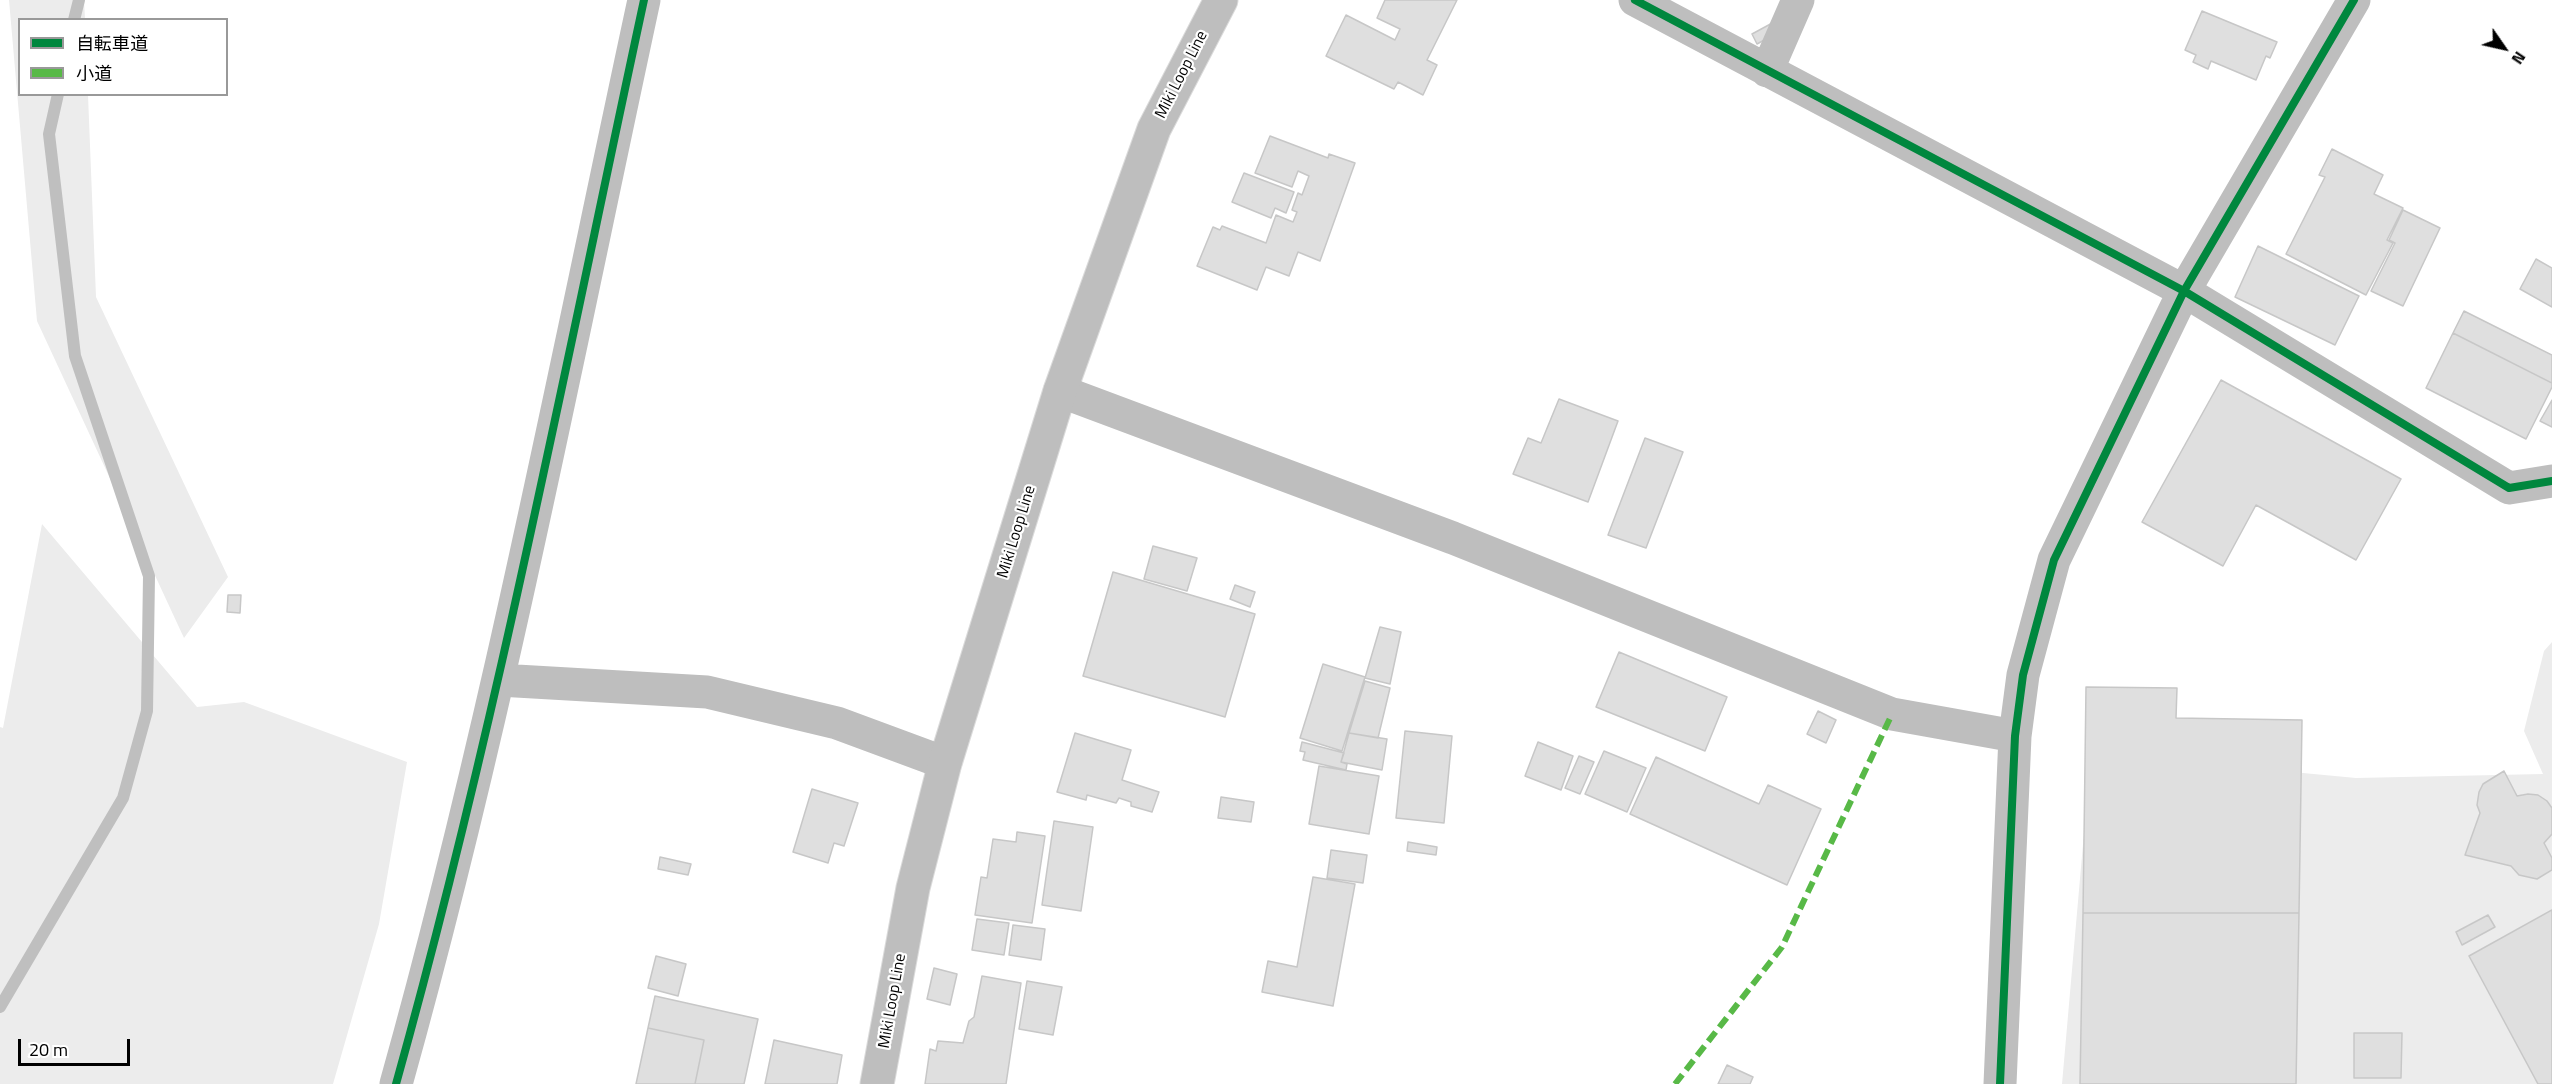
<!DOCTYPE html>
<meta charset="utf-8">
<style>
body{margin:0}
#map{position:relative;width:2552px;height:1084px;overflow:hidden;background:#fff;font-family:"Titillium Web","Noto Sans JP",sans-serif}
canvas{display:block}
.legend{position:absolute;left:18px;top:18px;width:210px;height:78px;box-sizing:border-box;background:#fff;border:2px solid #999;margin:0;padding:8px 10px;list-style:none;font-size:18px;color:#000}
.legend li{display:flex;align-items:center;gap:12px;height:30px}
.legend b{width:30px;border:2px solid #999}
.north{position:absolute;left:2474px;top:18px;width:60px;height:60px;-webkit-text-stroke:4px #fff;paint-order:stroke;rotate:124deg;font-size:16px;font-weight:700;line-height:24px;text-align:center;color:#000}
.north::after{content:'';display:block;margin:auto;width:21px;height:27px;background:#000;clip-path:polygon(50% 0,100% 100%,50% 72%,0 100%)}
.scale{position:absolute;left:18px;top:1039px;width:112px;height:27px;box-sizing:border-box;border:3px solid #000;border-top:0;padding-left:8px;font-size:18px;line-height:21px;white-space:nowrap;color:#000;-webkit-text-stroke:4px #fff;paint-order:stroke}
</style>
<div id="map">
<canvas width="2552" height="1084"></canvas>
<ul class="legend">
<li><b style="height:8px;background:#00873e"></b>自転車道</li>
<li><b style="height:8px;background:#58b947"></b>小道</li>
</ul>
<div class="north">N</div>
<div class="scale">20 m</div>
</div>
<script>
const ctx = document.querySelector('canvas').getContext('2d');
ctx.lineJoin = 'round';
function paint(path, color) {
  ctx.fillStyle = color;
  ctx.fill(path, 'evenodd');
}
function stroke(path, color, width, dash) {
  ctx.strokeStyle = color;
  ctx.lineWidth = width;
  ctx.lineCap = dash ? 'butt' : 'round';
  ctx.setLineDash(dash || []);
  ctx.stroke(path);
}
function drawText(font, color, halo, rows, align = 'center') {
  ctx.font = font + ' "Titillium Web",sans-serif';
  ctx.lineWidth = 4.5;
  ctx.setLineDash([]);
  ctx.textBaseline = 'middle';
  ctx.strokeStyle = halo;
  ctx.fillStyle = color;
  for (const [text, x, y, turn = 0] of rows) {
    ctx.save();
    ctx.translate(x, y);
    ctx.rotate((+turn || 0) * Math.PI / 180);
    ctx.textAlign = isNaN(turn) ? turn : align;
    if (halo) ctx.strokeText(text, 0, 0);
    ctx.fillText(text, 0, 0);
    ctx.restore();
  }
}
paint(new Path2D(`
 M9,0H84L85,19L20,20V94L88,95L96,297L228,577L184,638L37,321Z
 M42,524L197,707L244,702L407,762L379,924L333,1084H0V727L3,728Z
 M2552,642V1084H2062L2091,753L2356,778L2543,774L2524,731L2544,651Z`), '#ececec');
stroke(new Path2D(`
 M74,20L79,0
 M0,1007L123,798L147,711L149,576L75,356L49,134L58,94`), '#bfbfbf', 12);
const building = new Path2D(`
 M1385,0H1457L1427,60L1437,65L1423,95L1398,82L1394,89L1326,56L1346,15L1395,40L1400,29L1377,18Z
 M2202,11L2277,42L2270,58L2266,56L2256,80L2211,61L2208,69L2193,62L2196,55L2185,50Z
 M1776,21L1781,31L1757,44L1752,34Z
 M1270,136L1328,158L1329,154L1355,163L1320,261L1298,252L1289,276L1266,267L1257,290L1197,266L1213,227L1220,230L1222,226L1266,243L1276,215L1293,222L1297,212L1292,210L1298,193L1302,195L1309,176L1298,171L1292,187L1255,173Z
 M2332,149L2383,175L2374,194L2403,208L2387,240L2393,243L2366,295L2286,254L2325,177L2319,175Z
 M1244,173L1294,192L1286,213L1275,208L1271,218L1232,202Z
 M2403,210L2440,228L2403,306L2371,291L2395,243L2389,240Z
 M2258,246L2359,296L2335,345L2235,297Z
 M2536,259L2552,268V307L2520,289Z
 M2464,311L2552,355V383L2453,333Z
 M2453,333L2552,383V387L2526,439L2426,388Z
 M2221,380L2401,479L2356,560L2256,505L2223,566L2142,522Z
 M1559,399L1618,421L1588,502L1513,474L1528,438L1541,443Z
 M2552,400V427L2540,421Z
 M1645,438L1683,452L1646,548L1608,535Z
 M1153,546L1197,558L1187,591L1144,579Z
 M1113,572L1255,614L1225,717L1083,676Z
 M1235,585L1255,592L1250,607L1230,599Z
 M228,595H241L240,613L227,612Z
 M1380,627L1401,632L1390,684L1365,678Z
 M1619,652L1727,697L1705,751L1596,707Z
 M1323,664L1365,677L1342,751L1300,738Z
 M1365,681L1390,688L1378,738L1349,733Z
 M2086,687L2177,688L2176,718L2302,720L2299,913H2083Z
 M1818,711L1836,720L1826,743L1807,734Z
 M1405,731L1452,736L1444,823L1396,818Z
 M1075,733L1131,750L1122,780L1159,792L1152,812L1131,806V802L1119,798L1116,803L1087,795L1086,800L1057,792Z
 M1349,733L1387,739L1382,770L1341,762Z
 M1302,742L1344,753L1341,762L1347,764L1346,770L1303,760L1305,752L1300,751Z
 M1538,742L1573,756L1561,790L1525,776Z
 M1604,751L1646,768L1627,812L1585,794Z
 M1579,756L1594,762L1580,794L1565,788Z
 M1656,757L1759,804L1768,785L1821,809L1787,885L1630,814Z
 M1319,766L1379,776L1369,834L1309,824Z
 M2504,771L2517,796L2528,794L2538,795L2547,801L2552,808V834L2544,843L2552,858V870L2537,879L2519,875L2511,866L2465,855L2480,813L2477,805L2479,792L2483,784Z
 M812,789L858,803L844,846L834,843L828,863L793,852Z
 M1221,797L1254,802L1251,822L1218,818Z
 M1054,821L1093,827L1081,911L1042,905Z
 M1017,832L1045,836L1032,923L975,915L981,877L987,878L993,839L1016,842Z
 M1408,842L1437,847L1436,855L1407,851Z
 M1331,850L1367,855L1363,883L1327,878Z
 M660,857L691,864L688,875L658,869Z
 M1313,877L1355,884L1333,1006L1262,992L1268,961L1297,967Z
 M2552,910V1084H2538L2469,956Z
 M2083,913H2299L2296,1084H2080Z
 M2488,915L2495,927L2462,945L2456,932Z
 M977,919L1009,923L1004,955L972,950Z
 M1013,925L1045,929L1041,960L1009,955Z
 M656,956L686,964L678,996L648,988Z
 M934,968L957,974L950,1005L927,999Z
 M982,976L1021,983L1006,1084H925L930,1049L936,1051L938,1041L963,1043L969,1021L974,1017Z
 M1027,981L1062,987L1053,1035L1019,1029Z
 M655,996L758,1019L744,1084H695L704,1040L648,1028Z
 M648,1028L704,1040L695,1084H636Z
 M2354,1033H2402L2401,1078H2354Z
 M774,1040L842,1055L837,1084H765Z
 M1727,1065L1753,1077L1750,1084H1718Z`);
paint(building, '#dfdfdf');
stroke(building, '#c7c7c7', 1.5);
const major = new Path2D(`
 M877,1084L913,888L945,763L1060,391L1154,129L1221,0`);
stroke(major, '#dbdbdb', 35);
stroke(new Path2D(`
 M1635,0L2184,291L2509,488L2552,481
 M1767,71L1798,0
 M1060,391L1453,538L1892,714L2015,736
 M499,680L707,692L837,723L945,763
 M396,1084C496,727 566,362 644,0
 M2000,1084L2015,736L2023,675L2054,560L2184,291L2354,0`), '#bebebe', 33);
stroke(major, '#bebebe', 33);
stroke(new Path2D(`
 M1675,1084L1782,947L1892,714`), '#58b947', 6, [12, 6]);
stroke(new Path2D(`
 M1635,0L2184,291L2509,488L2552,481
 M396,1084C496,727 566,362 644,0
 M2000,1084L2015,736L2023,675L2054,560L2184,291L2354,0`), '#00873e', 8);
drawText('16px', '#000', '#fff', [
 ["Miki Loop Line",1182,75,-63],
 ["Miki Loop Line",1017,532,-73],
 ["Miki Loop Line",893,1001,-80]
]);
</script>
